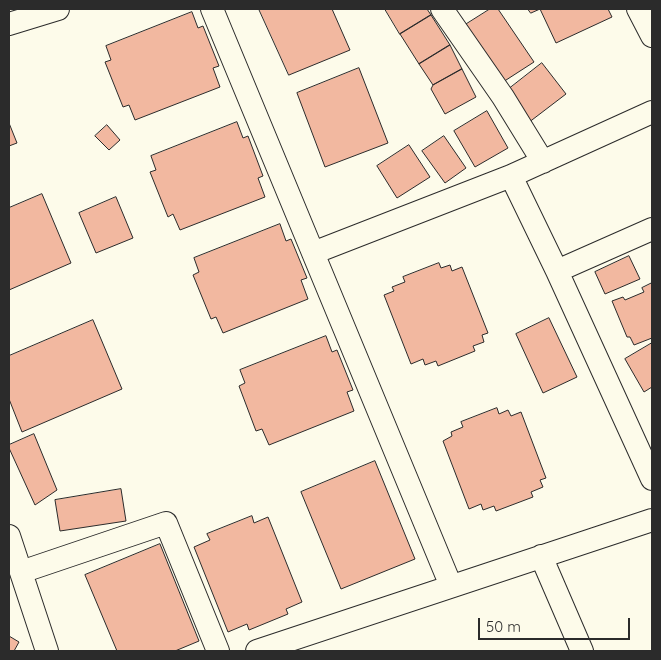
<!DOCTYPE html>
<style>
body{margin:0}
#map{position:relative;width:661px;height:660px;overflow:hidden;background:#fdfbea;font-family:Quicksand,sans-serif}
canvas{display:block}
.frame{position:absolute;inset:0;border:10px solid #2b2b2b;pointer-events:none}
.scale{position:absolute;left:478px;top:618px;width:152px;height:22px;box-sizing:border-box;border:2px solid #2b2b2b;border-top:0;padding-left:6px;font-size:15px;line-height:18px;white-space:nowrap;color:#2b2b2b;-webkit-text-stroke:4px #fdfbea;paint-order:stroke}
</style>
<div id="map">
<canvas width="661" height="660"></canvas>
<div class="frame"></div>
<div class="scale">50 m</div>
</div>
<script>
const ctx = document.querySelector('canvas').getContext('2d');
ctx.lineJoin = 'round';
function paint(path, color) {
  ctx.fillStyle = color;
  ctx.fill(path, 'evenodd');
}
function stroke(path, color, width, dash) {
  ctx.strokeStyle = color;
  ctx.lineWidth = width;
  ctx.lineCap = dash ? 'butt' : 'round';
  ctx.setLineDash(dash || []);
  ctx.stroke(path);
}
const building = new Path2D(`
 M259,9H332L350,50L289,75Z
 M385,9H427L431,15L400,34Z
 M490,9H498L534,62L503,82L465,25Z
 M528,9H608L612,17L556,43L540,9L531,13Z
 M192,12L198,28L203,26L219,66L213,68L220,87L135,120L129,105L123,107L105,62L111,60L106,46Z
 M431,15L450,45L419,64L400,34Z
 M450,45L462,69L433,85L419,64Z
 M542,63L566,94L528,123L505,92Z
 M359,68L388,143L325,167L297,93Z
 M462,69L476,97L445,114L431,89L433,85Z
 M487,111L508,148L475,167L454,131Z
 M237,122L243,138L248,136L263,176L258,178L265,197L180,230L173,214L168,217L150,172L156,170L151,156Z
 M9,123L17,143L9,146Z
 M107,125L120,140L109,150L95,136Z
 M444,136L466,168L445,183L422,151Z
 M409,145L430,177L397,198L377,166Z
 M42,194L71,263L9,290V208Z
 M116,197L133,238L96,253L79,213Z
 M280,224L286,241L291,239L307,278L301,280L308,299L223,333L216,317L211,319L193,275L199,272L194,258Z
 M629,256L640,279L605,294L595,272Z
 M439,263L441,268L450,265L452,271L462,267L488,333L482,335L484,342L473,346L475,351L438,366L436,361L425,365L423,359L411,364L384,295L394,291L392,287L405,282L403,277Z
 M652,283V338L634,345L630,337H627L612,301L623,297L625,300L644,292L642,288Z
 M549,318L577,377L543,393L516,334Z
 M93,320L122,389L22,432L9,399V356Z
 M326,336L332,352L337,350L353,390L347,392L354,411L269,445L262,429L256,431L239,386L245,383L240,370Z
 M652,343V387L644,392L625,359Z
 M497,408L499,414L508,410L511,416L521,412L546,478L540,480L543,487L531,492L533,497L496,511L494,506L483,510L481,504L469,509L443,441L452,436L451,432L463,427L461,422Z
 M34,434L57,490L35,505L9,448V445Z
 M375,461L415,559L341,589L301,492Z
 M121,489L126,521L60,531L55,500Z
 M252,516L254,523L268,517L302,602L286,609L288,614L249,630L247,624L228,632L194,547L210,540L207,534Z
 M160,544L199,641L175,651H117L85,575Z
 M9,636L19,642L14,651H9Z`);
paint(building, '#f2b8a0');
stroke(building, '#2b2b2b', 1);
const minor = new Path2D(`
 M212,9L451,586
 M442,9L503,97L543,162
 M638,9L652,36
 M9,24L58,9
 M511,176L557,271L652,479
 M313,253L511,176L652,112
 M557,271L652,229
 M9,536L47,651
 M541,556L582,651
 M21,572L166,523L218,651
 M257,651L652,520`);
stroke(minor, '#2b2b2b', 24);
stroke(minor, '#fdfbea', 22);
</script>
